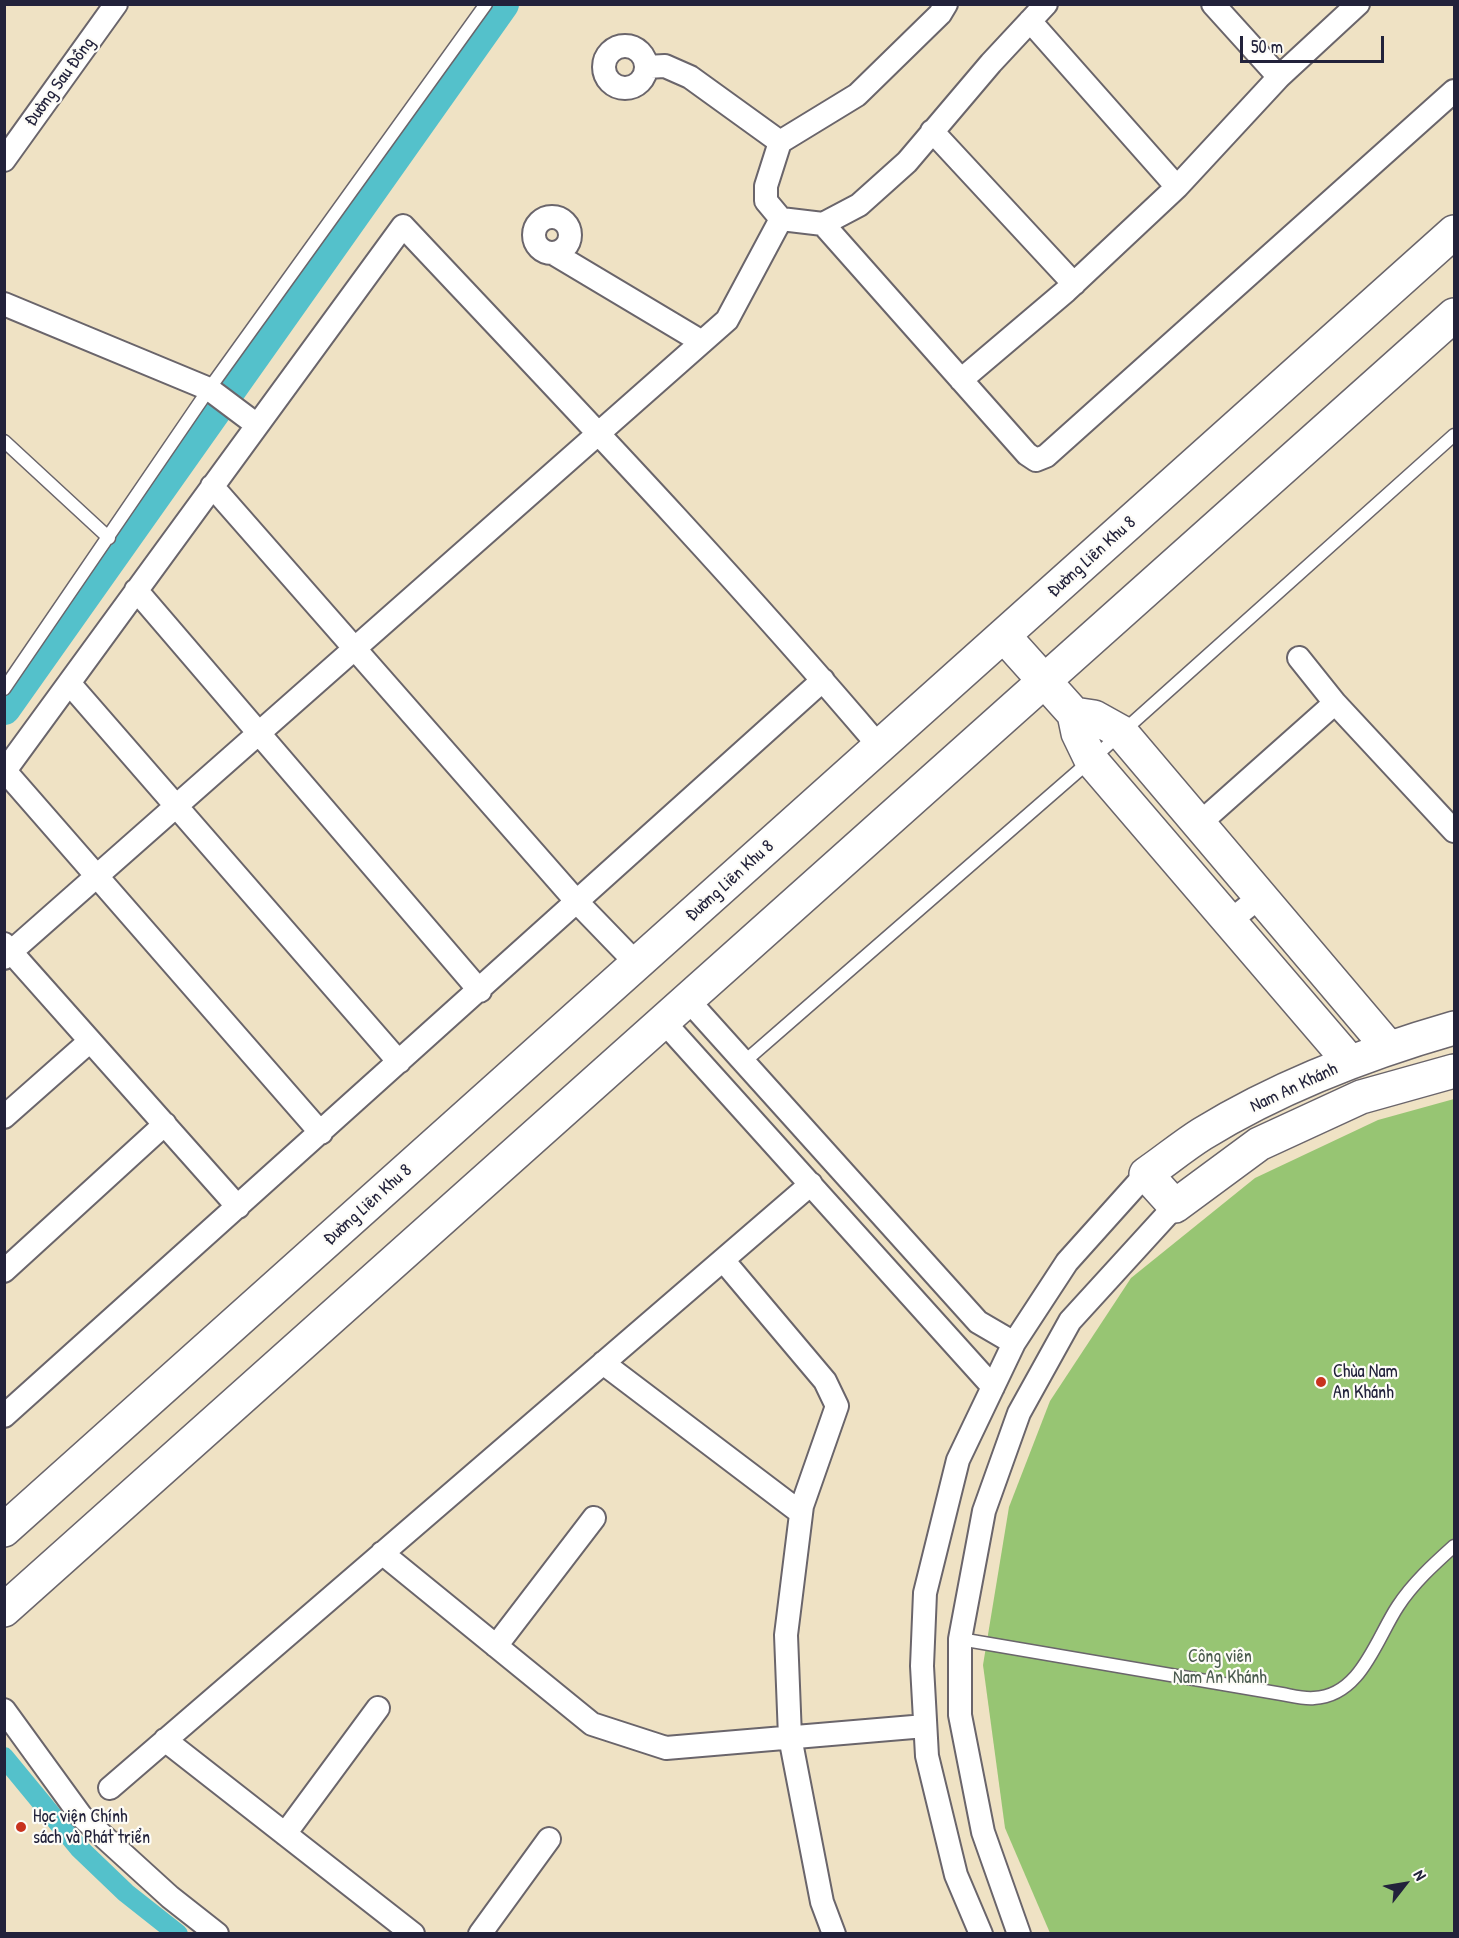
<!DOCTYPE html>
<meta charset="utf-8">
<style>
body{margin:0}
#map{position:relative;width:1459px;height:1938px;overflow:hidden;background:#efe2c4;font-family:"Patrick Hand",sans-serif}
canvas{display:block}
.frame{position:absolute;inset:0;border:6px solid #22223b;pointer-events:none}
.north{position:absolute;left:1375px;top:1854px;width:60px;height:60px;-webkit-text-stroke:4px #fdfcf7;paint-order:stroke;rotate:59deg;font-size:16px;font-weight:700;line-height:24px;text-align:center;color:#22223b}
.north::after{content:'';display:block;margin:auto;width:21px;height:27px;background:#22223b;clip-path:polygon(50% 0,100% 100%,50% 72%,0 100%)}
.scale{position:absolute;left:1240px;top:36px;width:144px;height:27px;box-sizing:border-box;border:3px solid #22223b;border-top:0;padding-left:8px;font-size:18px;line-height:21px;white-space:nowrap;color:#22223b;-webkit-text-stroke:4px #fdfcf7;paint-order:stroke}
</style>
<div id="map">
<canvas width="1459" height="1938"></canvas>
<div class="frame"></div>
<div class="north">N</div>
<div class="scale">50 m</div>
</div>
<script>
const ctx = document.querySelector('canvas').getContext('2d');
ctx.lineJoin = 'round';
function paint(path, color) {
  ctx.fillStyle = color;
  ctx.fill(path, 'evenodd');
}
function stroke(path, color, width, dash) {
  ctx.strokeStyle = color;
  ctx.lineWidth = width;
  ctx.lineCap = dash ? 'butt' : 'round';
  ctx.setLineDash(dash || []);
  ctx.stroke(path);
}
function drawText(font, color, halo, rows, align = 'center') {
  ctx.font = font + ' "Patrick Hand",sans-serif';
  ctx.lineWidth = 4.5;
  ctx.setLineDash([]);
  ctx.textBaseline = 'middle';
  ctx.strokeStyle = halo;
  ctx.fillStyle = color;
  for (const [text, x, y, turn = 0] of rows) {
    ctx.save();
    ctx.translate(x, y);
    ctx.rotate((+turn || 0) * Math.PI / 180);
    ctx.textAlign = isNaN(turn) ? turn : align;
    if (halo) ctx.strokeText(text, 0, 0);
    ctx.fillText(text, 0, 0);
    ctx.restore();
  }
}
paint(new Path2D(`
 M1454,1099V1933H1050L1005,1828L983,1665L1009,1507L1050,1401L1131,1278L1255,1178L1378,1120Z`), '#97c573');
stroke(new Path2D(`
 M4,1757L79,1848L126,1893L178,1934`), '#54c1cb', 20);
stroke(new Path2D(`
 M4,708L502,4`), '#54c1cb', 34);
const lane = new Path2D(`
 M4,441L109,538
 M4,689L209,389L486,4
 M744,1062L1091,760L1454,435
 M960,1639L1282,1694C1293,1696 1304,1699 1314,1698C1361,1696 1376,1639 1398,1606C1413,1583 1434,1564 1454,1546`);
const street = new Path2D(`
 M946,4L940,14L857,95L780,142L766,186V201L781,219L823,224L859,205L907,162L991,63L1046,4
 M1213,4L1279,77
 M1030,21L1177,187
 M604 67a21 21 0 1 1 42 0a21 21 0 1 1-42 0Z
 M646,67L665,66L690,77L780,142
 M932,131L1074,284
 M4,160L116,4
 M534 235a18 18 0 1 1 36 0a18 18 0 1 1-36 0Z
 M823,224L1027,454L1036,460L1046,456L1454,91
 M553,253L702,342
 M4,304L209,389L257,425
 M961,380L1066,291L1177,187L1279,77L1358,4
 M212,486L578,903L638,965
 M136,590L480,991
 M1299,658L1335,703
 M69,683L399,1062
 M5,771L321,1133
 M4,772L403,226C564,397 727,567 879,746
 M1200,823L1335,703L1454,831
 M1230,921L1261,896
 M4,944L238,1207
 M4,958L727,320L781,219
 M688,1000L978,1322L1014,1343
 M664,1022L993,1387
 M4,1117L90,1041
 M723,1260L825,1381L837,1406L802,1506L786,1635L790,1737L822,1902L834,1934
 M4,1271L165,1124
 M603,1363L801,1513
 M4,1416L823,680
 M382,1553L592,1724L666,1748L925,1726
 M496,1646L594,1518
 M4,1710L81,1816L170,1897L217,1934
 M165,1740L413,1934
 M110,1788L811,1184
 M285,1834L378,1708
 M480,1934L549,1839
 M981,1934L956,1875L927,1756L922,1666L925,1593L958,1460L1014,1343L1067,1262L1146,1174
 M1019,1934L983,1832L960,1715V1639L984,1511L1019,1413L1070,1321L1175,1206`);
const secondary = new Path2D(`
 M1004,636L1074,714L1078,733L1091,760L1350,1062
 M1074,714L1094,717L1121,732L1388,1047
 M1454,1028C1367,1053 1280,1086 1202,1134C1183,1146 1165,1161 1146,1174L1175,1206L1259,1144L1361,1097L1454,1071
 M4,1530L1454,232
 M4,1610L1454,315`);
stroke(lane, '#6a656b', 15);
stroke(street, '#6a656b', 26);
stroke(secondary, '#6a656b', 36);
stroke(lane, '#fff', 12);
stroke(street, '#fff', 22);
stroke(secondary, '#fff', 33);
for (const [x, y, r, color] of [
 [1321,1382,6,"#c8321e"],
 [21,1827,6,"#c8321e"]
]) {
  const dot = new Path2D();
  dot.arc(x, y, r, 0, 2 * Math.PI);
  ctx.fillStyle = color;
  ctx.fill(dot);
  stroke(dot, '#fdfcf7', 2);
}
drawText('18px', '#22223b', '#fdfcf7', [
 ["Đường Sau Đồng",60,82,-54],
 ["Đường Liên Khu 8",1092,557,-42],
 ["Đường Liên Khu 8",730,881,-42],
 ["Nam An Khánh",1294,1088,-25],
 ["Đường Liên Khu 8",368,1205,-42]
]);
drawText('18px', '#22223b', '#fdfcf7', [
 ["Chùa Nam",1333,1372],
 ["An Khánh",1333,1393],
 ["Học viện Chính",33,1817],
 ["sách và Phát triển",33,1838]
], 'left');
drawText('18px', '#4b5b4f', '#fdfcf7', [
 ["Công viên",1220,1657],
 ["Nam An Khánh",1220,1678]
]);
</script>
